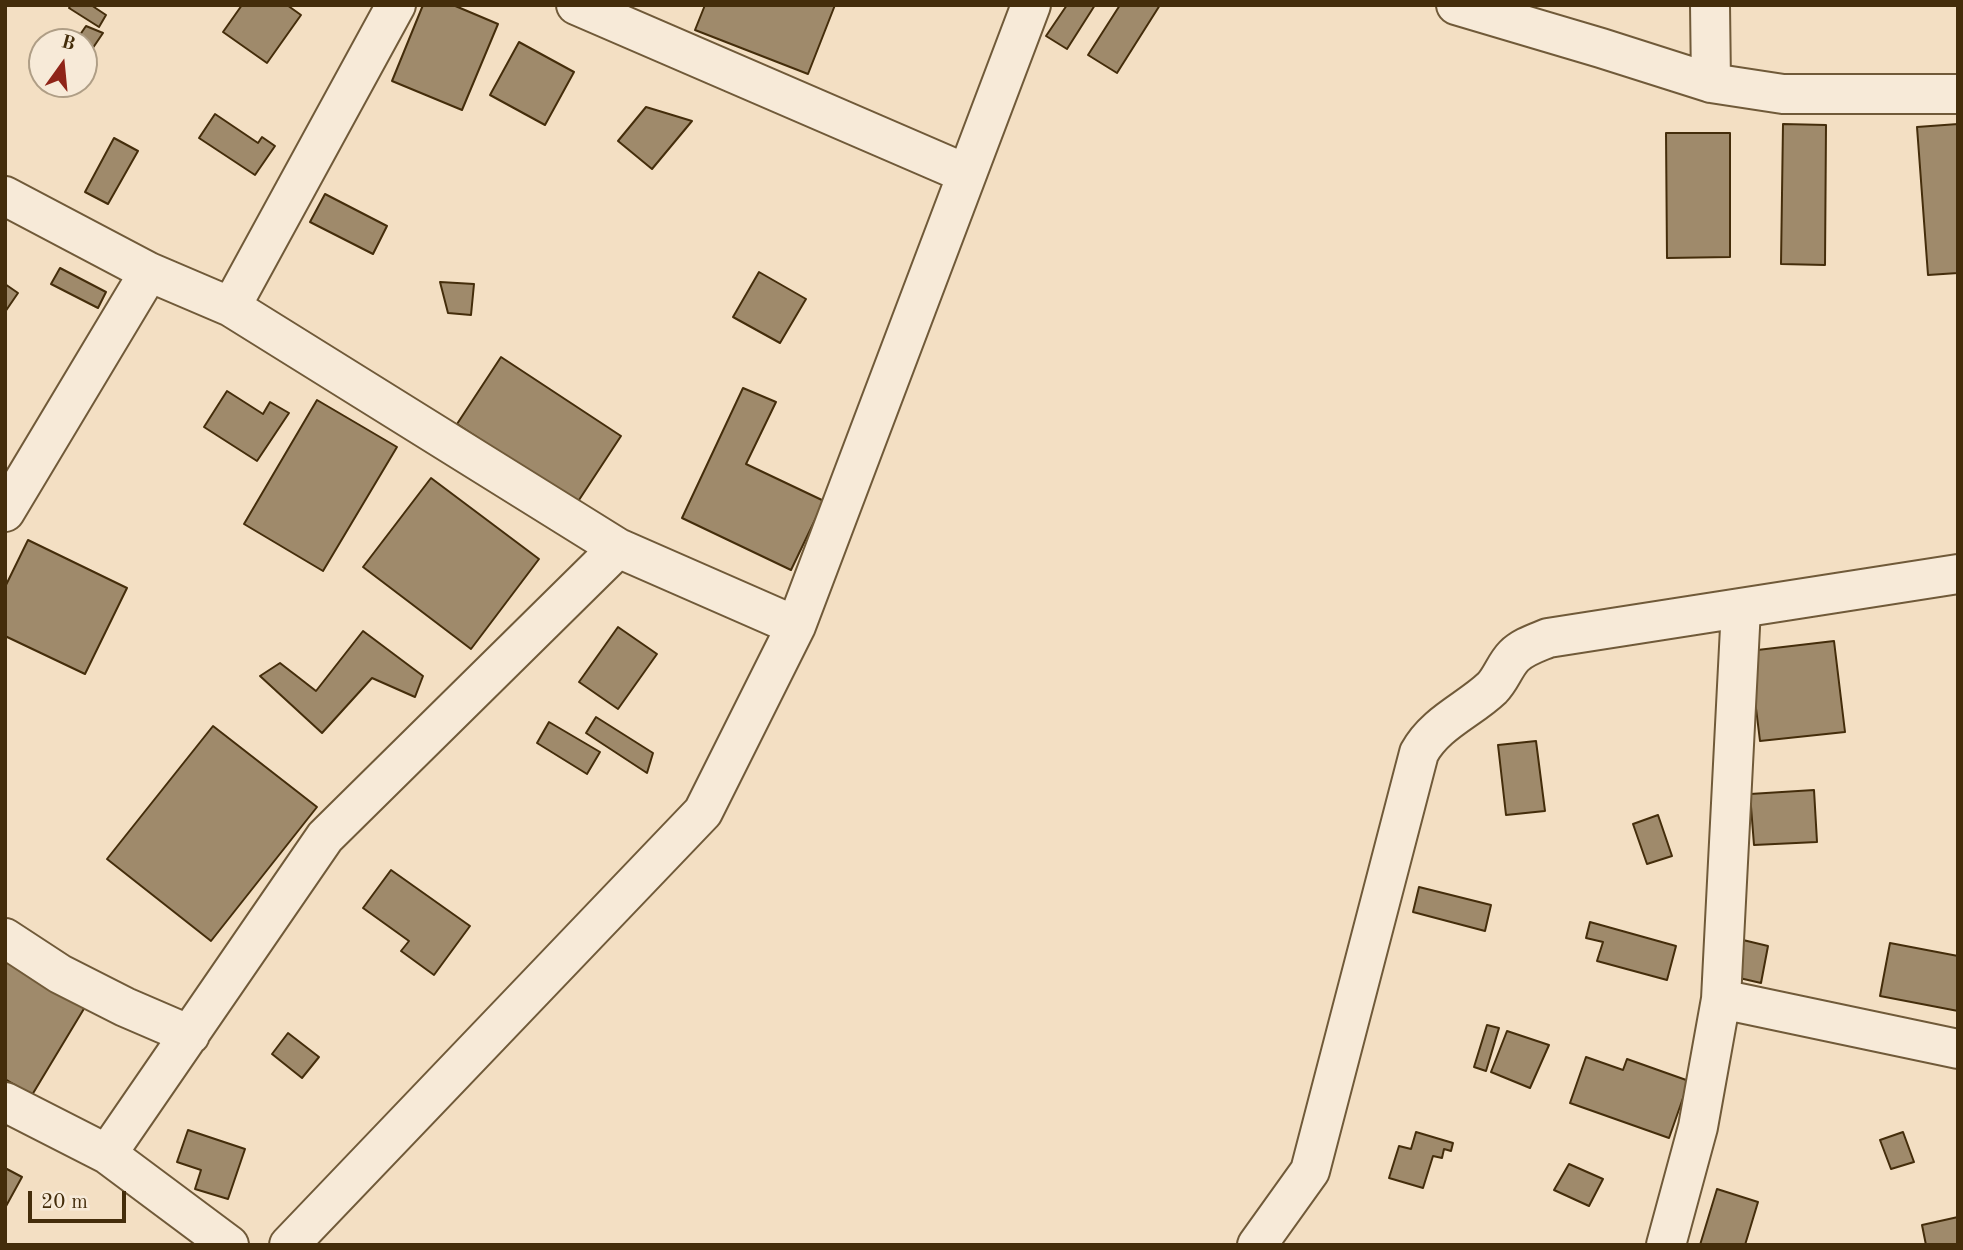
<!DOCTYPE html>
<style>
body{margin:0}
#map{position:relative;width:1963px;height:1250px;overflow:hidden;background:#f3dfc3;font-family:"Old Standard TT",serif}
canvas{display:block}
.frame{position:absolute;inset:0;border:7px solid #442d0b;pointer-events:none}
.north{position:absolute;left:28px;top:28px;width:70px;height:70px;box-sizing:border-box;background:#f7ead8;border:2px solid #af9e86;border-radius:50%;rotate:15deg;font-size:19px;font-weight:700;line-height:28px;text-align:center;color:#442d0b}
.north::after{content:'';display:block;margin:auto;width:24px;height:32px;background:#8f2418;clip-path:polygon(50% 0,100% 100%,50% 72%,0 100%)}
.scale{position:absolute;left:28px;top:1191px;width:98px;height:32px;box-sizing:border-box;border:4px solid #442d0b;border-top:0;padding-left:9px;font-size:21px;line-height:24px;white-space:nowrap;color:#442d0b;-webkit-text-stroke:5px #f7ead8;paint-order:stroke}
</style>
<div id="map">
<canvas width="1963" height="1250"></canvas>
<div class="frame"></div>
<div class="north">B</div>
<div class="scale">20 m</div>
</div>
<script>
const ctx = document.querySelector('canvas').getContext('2d');
ctx.lineJoin = 'round';
function paint(path, color) {
  ctx.fillStyle = color;
  ctx.fill(path, 'evenodd');
}
function stroke(path, color, width, dash) {
  ctx.strokeStyle = color;
  ctx.lineWidth = width;
  ctx.lineCap = dash ? 'butt' : 'round';
  ctx.setLineDash(dash || []);
  ctx.stroke(path);
}
const building = new Path2D(`
 M71,5H91L106,15L99,27L69,8Z
 M242,5H287L301,15L267,63L223,32Z
 M423,5H453L498,24L462,110L392,81Z
 M705,5H835L808,74L695,30Z
 M1067,5H1095L1067,49L1046,36Z
 M1120,5H1160L1117,73L1088,55Z
 M86,26L103,33L84,61V42H75Z
 M519,42L574,72L545,125L490,95Z
 M646,107L692,121L652,169L618,141Z
 M215,114L258,143L262,137L275,146L255,175L199,138Z
 M1783,124L1826,125L1825,265L1781,264Z
 M1958,124V273L1928,275L1917,127Z
 M1666,133H1730V257L1667,258Z
 M114,138L138,151L108,204L85,192Z
 M325,194L387,226L373,254L310,222Z
 M60,268L106,292L98,308L51,284Z
 M759,272L806,299L780,343L733,317Z
 M440,282L474,284L471,315L448,313Z
 M5,284L18,293L5,312Z
 M501,357L621,436L577,503L457,424Z
 M743,388L776,402L746,464L824,501L791,570L682,518Z
 M227,391L263,414L270,402L289,413L257,461L204,427Z
 M317,400L397,447L323,571L244,524Z
 M431,478L539,559L471,649L363,567Z
 M28,540L127,588L85,674L5,636V587Z
 M618,627L657,654L618,709L579,682Z
 M363,631L423,676L415,697L372,678L322,733L260,676L280,663L316,691Z
 M1834,641L1845,732L1760,741L1749,651Z
 M596,717L653,753L647,773L586,733Z
 M549,722L600,752L587,774L537,743Z
 M213,726L317,807L211,941L107,859Z
 M1536,741L1545,811L1506,815L1498,745Z
 M1814,790L1817,842L1754,845L1750,794Z
 M1658,815L1672,856L1647,864L1633,824Z
 M391,870L470,926L434,975L401,951L409,941L363,908Z
 M1419,887L1491,905L1485,931L1413,912Z
 M1590,922L1676,946L1667,980L1597,961L1603,942L1586,938Z
 M1743,940L1768,946L1761,983L1735,977Z
 M1890,943L1958,956V1011L1880,996Z
 M5,960L85,1007L32,1095L5,1079Z
 M1487,1025L1499,1028L1486,1071L1474,1067Z
 M1507,1031L1549,1045L1530,1088L1491,1072Z
 M288,1033L319,1057L302,1078L272,1054Z
 M1586,1057L1623,1070L1627,1059L1689,1081L1669,1138L1570,1103Z
 M188,1130L245,1149L228,1199L195,1189L201,1170L177,1162Z
 M1416,1132L1453,1143L1451,1151L1444,1149L1442,1158L1433,1156L1423,1188L1389,1178L1399,1146L1411,1149Z
 M1903,1132L1914,1162L1891,1169L1880,1140Z
 M1569,1164L1603,1179L1589,1206L1554,1190Z
 M5,1168L22,1177L5,1208Z
 M1717,1189L1758,1202L1745,1245H1700Z
 M1958,1217V1245H1926L1922,1225Z`);
paint(building, '#9f8a6b');
stroke(building, '#442d0b', 2);
const minor = new Path2D(`
 M576,5L967,174
 M1456,5L1601,48L1711,83L1783,94H1958
 M1710,5L1711,83
 M5,196L149,272L231,307L618,548L796,626
 M231,307L396,5
 M5,512L149,272
 M5,938L60,974L125,1007L190,1035
 M1721,999L1958,1049
 M5,1102L107,1154L229,1245
 M107,1154L325,837L618,548
 M289,1245L703,812L796,626L1031,5
 M1257,1245L1310,1171L1419,753C1435,723 1469,710 1492,688C1501,679 1505,665 1514,656C1523,647 1536,643 1548,638L1958,574
 M1666,1245L1698,1127L1721,999L1741,608`);
stroke(minor, '#705a39', 42);
stroke(minor, '#f7ead8', 38);
</script>
